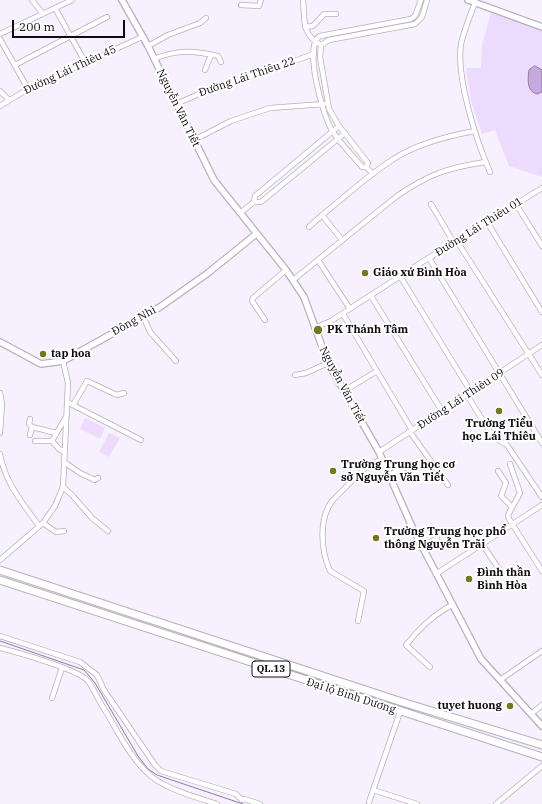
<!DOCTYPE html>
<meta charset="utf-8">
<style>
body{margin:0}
#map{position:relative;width:542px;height:804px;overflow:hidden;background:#f7f0fe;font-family:"IBM Plex Serif",serif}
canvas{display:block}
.scale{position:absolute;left:12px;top:20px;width:113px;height:18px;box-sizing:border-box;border:2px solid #0e0c10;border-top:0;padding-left:5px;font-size:12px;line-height:14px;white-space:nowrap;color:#0e0c10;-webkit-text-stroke:3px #fff;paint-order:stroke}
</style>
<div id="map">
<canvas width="542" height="804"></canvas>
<div class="scale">200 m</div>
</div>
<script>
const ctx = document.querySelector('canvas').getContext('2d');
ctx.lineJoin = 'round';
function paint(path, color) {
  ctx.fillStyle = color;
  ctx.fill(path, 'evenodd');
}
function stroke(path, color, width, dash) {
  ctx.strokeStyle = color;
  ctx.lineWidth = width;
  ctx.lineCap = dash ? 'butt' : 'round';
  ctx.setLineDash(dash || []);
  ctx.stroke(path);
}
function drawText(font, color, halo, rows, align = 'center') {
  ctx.font = font + ' "IBM Plex Serif",serif';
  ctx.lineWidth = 4;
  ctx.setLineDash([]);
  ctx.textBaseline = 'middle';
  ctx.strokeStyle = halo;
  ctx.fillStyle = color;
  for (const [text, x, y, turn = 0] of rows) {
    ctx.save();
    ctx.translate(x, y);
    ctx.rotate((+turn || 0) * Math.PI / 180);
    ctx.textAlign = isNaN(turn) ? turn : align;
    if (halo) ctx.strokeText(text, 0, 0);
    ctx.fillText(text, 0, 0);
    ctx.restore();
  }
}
paint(new Path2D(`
 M491,12L542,30V177L509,166L495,130L482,134L471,101L466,68H481L482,45Z
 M85,418L105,428L100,439L80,429Z
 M109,433L120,438L109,457L99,452Z`), '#eddbfd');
const water = new Path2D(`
 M535,66L542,70V92L537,94C526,91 528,78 529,70Z`);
paint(water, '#c6aade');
stroke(water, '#8f7ba0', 1);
stroke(new Path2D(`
 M0,641L84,670L95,683L138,756L148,769L157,775L243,804`), '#8f7ba0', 1);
const minor = new Path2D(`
 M32,0L43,14
 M303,0C305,20 301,34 321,45
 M475,3C470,16 464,30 461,44C456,78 476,140 490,172
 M241,5L259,6L261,0
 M55,8L85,62
 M305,27L313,26L324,14H336
 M0,34L72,0
 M0,39L28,89
 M148,46L168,35L200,23L206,18
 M154,59C178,49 193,51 218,56L221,62
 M15,65L107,17
 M205,70L211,55
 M0,91L9,100
 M176,104L199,94L314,54
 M0,106L28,89L142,37
 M194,140L231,121L270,108L324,104
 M366,167L368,163L339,126L329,109L320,57L321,45L329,40L415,24L422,17L427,0
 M373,174L366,167H362C353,156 341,144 333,132C323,118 303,45 320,36L411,19L415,16L421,0
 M254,202L255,196L339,126
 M431,204L454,243
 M516,204L542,246
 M240,213L254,202H261L345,133
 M487,222L542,312
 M309,227L322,215
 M342,240L322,215C345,197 367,176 392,160C416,144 447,136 475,131
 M457,241L542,375
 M429,258L542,443
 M318,260L350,309
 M400,276L471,392
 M293,280L397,196C429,174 447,168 485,162
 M371,296L442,411
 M343,314L412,430
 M143,316L150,332L176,361
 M265,320L252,301L253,298L286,270
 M314,328L331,321L419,264L542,188
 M295,375L306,373L328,363
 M344,391L377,371
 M0,393L2,404L0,433
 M467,395L493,437L507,445L542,497
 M67,402L141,440
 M73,405L87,381L117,395L124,393
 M30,419L29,424L32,427L30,435
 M32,427L56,433
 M410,432L448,485
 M35,441H52L59,449L65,452
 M52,441L67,415
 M379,452L542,345
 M0,454C5,483 22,502 39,526
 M64,462L80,473L95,480L98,478
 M510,464L520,493L508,515L509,519L542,571
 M498,471L506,483L501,496L512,507
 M389,475L411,465
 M63,487L72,495L92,518L108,531
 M43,523L56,532L64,531
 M482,544L501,572
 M423,547L437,538
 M0,560L43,523L55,506L63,487L68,383L63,361
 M436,574L542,505
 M358,621L364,591L330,571C321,551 318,518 333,500L366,467L382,459
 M0,636L80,662L97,675L104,690L155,765L161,771L236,794L242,800L244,799L260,804
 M0,648C16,652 80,670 88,681C93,687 98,700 103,707C118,731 130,759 152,777C167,789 198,798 217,804
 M430,667L406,645C420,628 433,615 452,605
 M500,680L542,651
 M52,698L62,668
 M531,714L542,705
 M373,790L417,804
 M369,802L400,712
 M496,804L542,766`);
const tertiary = new Path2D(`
 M122,0L148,46L214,180L286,270L304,297L328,363L379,452L413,529L481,659L542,726
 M468,0L542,27
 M0,342L41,364L63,361L160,307L208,273L256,234`);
const trunk = new Path2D(`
 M0,570L402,702L542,745
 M0,580L542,757`);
stroke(minor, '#b6afbc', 6);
stroke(tertiary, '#b6afbc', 8);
stroke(trunk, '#b6afbc', 9);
stroke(minor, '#fff', 4.5);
stroke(tertiary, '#fff', 5.5);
stroke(trunk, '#fff', 7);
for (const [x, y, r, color] of [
 [365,273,4,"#75771f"],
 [318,330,5,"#75771f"],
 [43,354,4,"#75771f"],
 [499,411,4,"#75771f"],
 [333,471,4,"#75771f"],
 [376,538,4,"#75771f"],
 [469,579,4,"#75771f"],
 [510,706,4,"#75771f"]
]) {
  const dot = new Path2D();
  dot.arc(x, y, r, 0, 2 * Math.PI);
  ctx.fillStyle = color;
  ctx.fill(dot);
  stroke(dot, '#fff', 1.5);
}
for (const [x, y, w] of [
 [271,669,38]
]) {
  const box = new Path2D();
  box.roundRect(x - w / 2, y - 8, w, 16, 3);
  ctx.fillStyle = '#fff';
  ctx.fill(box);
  stroke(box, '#0e0c10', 1);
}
drawText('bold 10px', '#0e0c10', null, [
 ["QL.13",271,669]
]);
drawText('11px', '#0e0c10', '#fff', [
 ["Đường Lái Thiêu 45",70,70,-25],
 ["Đường Lái Thiêu 22",247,77,-19],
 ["Nguyễn Văn Tiết",178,108,64],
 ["Đường Lái Thiêu 01",479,227,-32],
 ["Đông Nhì",134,321,-29],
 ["Nguyễn Văn Tiết",342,385,62],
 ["Đường Lái Thiêu 09",461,399,-33],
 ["Đại lộ Bình Dương",351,696,18]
]);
drawText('bold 11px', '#0e0c10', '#fff', [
 ["Giáo xứ Bình Hòa",373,273],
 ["PK Thánh Tâm",327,330],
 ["tap hoa",51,354],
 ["Trường Tiểu",499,424,"center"],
 ["học Lái Thiêu",499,437,"center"],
 ["Trường Trung học cơ",341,465],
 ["sở Nguyễn Văn Tiết",341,478],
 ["Trường Trung học phổ",384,532],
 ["thông Nguyễn Trãi",384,545],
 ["Đình thần",477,573],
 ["Bình Hòa",477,586],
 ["tuyet huong",502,706,"right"]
], 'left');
</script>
